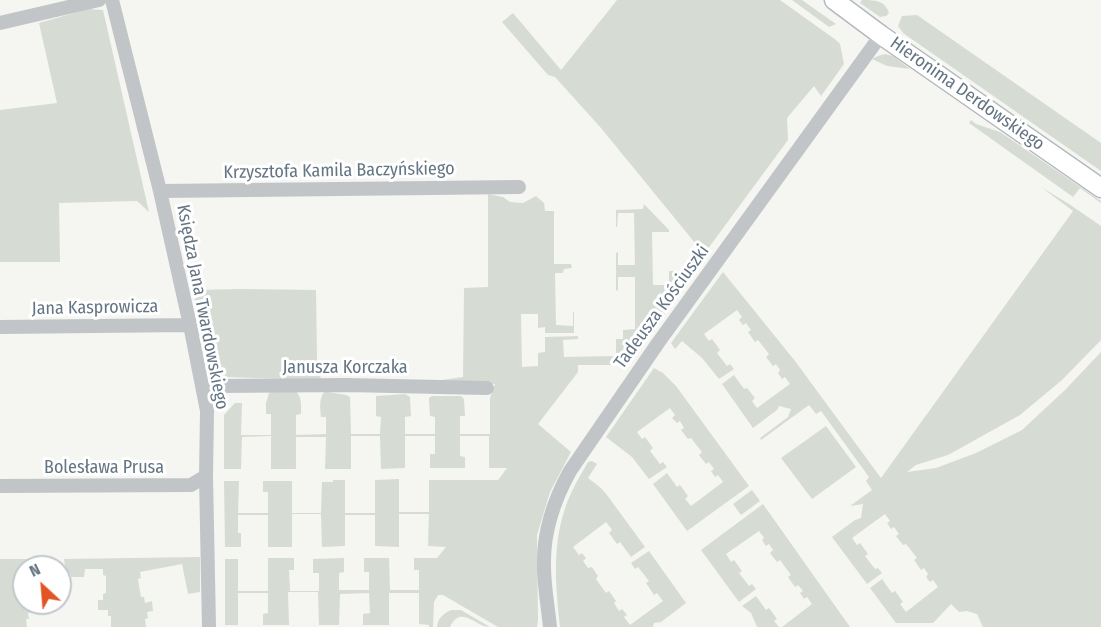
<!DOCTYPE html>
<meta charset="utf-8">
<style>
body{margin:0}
#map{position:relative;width:1101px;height:627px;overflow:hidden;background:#f5f5f2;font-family:"Fira Sans Condensed",sans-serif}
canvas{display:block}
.north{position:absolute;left:12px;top:555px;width:60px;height:60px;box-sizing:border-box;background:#fff;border:2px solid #c1c8cd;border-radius:50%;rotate:334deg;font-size:16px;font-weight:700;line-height:24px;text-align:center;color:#647583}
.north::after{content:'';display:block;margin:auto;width:21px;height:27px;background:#e35424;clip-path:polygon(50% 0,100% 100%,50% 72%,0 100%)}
</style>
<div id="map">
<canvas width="1101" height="627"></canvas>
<div class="north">N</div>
</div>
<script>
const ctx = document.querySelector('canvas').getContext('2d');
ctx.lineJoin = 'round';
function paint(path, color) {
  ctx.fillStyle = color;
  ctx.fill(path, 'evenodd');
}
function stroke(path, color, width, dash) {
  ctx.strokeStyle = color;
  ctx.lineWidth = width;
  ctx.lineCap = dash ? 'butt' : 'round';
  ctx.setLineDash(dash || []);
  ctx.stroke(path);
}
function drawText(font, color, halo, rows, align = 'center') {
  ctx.font = font + ' "Fira Sans Condensed",sans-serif';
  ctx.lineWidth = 6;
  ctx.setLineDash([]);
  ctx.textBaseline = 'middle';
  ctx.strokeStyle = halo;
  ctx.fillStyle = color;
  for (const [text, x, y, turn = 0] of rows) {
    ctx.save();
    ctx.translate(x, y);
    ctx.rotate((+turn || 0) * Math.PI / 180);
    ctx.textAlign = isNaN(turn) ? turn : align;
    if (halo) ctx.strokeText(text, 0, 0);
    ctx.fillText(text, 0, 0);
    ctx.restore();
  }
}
paint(new Path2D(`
 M617,0H780L836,40L840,44L844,64L821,96L814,86L787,118L788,140L704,254L601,128L555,77L548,75L502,22L513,13L561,70Z
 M792,0H802L836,24L829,27Z
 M862,0C874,0 885,0 889,13L886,16L880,17L860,3Z
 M88,9L103,10L149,212L137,201L59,203L60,262H0V110L57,103L39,23Z
 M917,15L1101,143V171L903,33L898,26L902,16Z
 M885,54L893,56L910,69L887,66L872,59L878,56Z
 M971,120L976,124L1000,132L1101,201V203L1080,188L1073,197L969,123Z
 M1041,187L1069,204L1101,226V340L1062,380L1020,415L948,455L916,465L907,472L936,468L976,453L1022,430L1065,390L1101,352V627H983L977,614L967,611L959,612L951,604L933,623H896L870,588L882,579L892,593L895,591L903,602L900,604L906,612L938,587L933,580L930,582L926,577L928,574L924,568L921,570L914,560L917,558L906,544L903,545L896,536L899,534L894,527L891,529L887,523L890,521L885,514L852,538L857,545L860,543L868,554L865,556L875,569L878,568L882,573L867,584L832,537L855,520L861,518L863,504L850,506L872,490L866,481L869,477L821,411L816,414L809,405L761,440L760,438L788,417L791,409L779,406L777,410L753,428L722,384L734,375L744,389L747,388L755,398L752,401L757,408L790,384L785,377L782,379L778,373L780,370L776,364L773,366L766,357L769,354L758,340L755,342L748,332L751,330L746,323L743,325L739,320L742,317L737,310L704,334L709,341L712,339L720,350L717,353L727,366L730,364L734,369L719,379L702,358L682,341L675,349L671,343L723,272L795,361L881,478L1073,211Z
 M488,194L503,197L510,202L523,203L536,196L544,203L545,211H554V264H571L572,268L564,269L563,273H555L556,325L573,326V312H574V333H545V327L538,328V314H521L522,367L538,366V353L545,352V337L578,336V339L563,340L564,357L616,356V339H623V330L635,329V277H618V291L616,290V253L618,252V265H635L634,213H618L617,227H616V210L643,209L644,204L669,230V232H652L653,285H669V271H695L628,365H578V372L538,424L571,452L550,492L537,535L538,620L537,627H498L443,595H438L434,602L433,627H429V625L419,624V593H389V625H363V614L370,613L369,593L340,594L339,625H319L318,592H288L289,625H263V614L268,613V593H238V625H225V559H238V591H268V558H294V570H289L290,591H319V573H313V559L344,558V572L339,573V590H369V572H364V558H389L390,590H419V570H414V558H437L446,547L428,546L429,514H399V547L375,546V515H345V546L322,547L321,514H292V547H268V515H238V533H241V547H225L224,481H239L238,513H268V492H263V481H292V513H321L322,482H333V480H345V513H375V480L399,479V512H429V480H498L507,468H489V436H460V456L465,457V468H430V454H435V436H405V468L381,469L380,436H351V469H325L326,437H296V469H271V436L242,437L241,469H224V415L235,403H242L241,435H271V414H266V403L269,393L272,391H296C302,398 301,405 301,414L296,415V435L326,434V417H321C320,408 319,399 324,392H328L346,395L350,397L351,434H380L381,417L376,416V396L405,394L410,397L411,416L405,417V434H435V417L430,416L429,400V398L432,396H461L464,399L465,416H460V434H490V398L495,384L445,382L442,380L463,377L464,288L488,287Z
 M241,289L316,290L317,359L321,380L225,377L215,372L206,363L193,290Z
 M654,368L663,373L676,386L749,486L687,531L653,484L667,473L677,487L680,485L688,496L685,499L691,506L723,482L718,475L715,477L711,471L714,469L709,462L706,464L699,455L702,452L691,438L688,439L681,430L684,428L680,421L677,423L672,418L675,415L670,408L637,432L642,439L645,437L653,448L650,451L660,464L663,462L667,467L649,479L632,457L606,437Z
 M826,426L856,467L812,499L781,458Z
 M592,461L597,464L588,478L601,488L607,495L645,547L631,557L620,542L617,544L609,533L612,530L606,522L573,547L579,555L582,553L586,558L583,561L588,568L592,567L598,576L596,579L606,593L609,591L616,601L614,603L619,611L622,609L627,615L624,617L630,625L663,601L657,593L654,595L646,583L649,581L638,567L635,569L631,563L649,551L686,603L661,622L654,623L653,627H560C556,589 552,549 564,512C569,494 579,478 588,462Z
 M752,490L760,501L741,515L733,504Z
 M763,504L850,627H782L812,604L807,597L804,599L800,593L803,591L798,585L795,587L788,577L791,575L780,560L777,562L770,553L773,550L769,544L766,546L762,540L764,538L759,531L726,554L731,562L734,560L742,571L739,573L749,586L752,584L756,589L739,602L701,550Z
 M200,557V592L188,594L182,564L140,572L141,578L138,579L141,597H144L145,603L152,601L153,611L147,612L148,618L145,619L146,627H111V616H108V610H98V600H103V594L106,593V576L103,575V569H85L84,577H71L70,573L66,572L64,559Z
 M0,559H51L52,567H24V572L21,573L22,579L19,580L22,597H24V603H33L35,611L28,613L29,619H26L27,627H0Z
 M756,596L766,610L769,608L777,619L774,621L779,627H757L751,613L742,606Z
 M451,610H461L490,627C475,627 461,604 450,627H437C438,618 443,614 451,610Z`), '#d6dcd3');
const secondary = new Path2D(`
 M834,0L881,35L1101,188`);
stroke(secondary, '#b3b8bd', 21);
stroke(new Path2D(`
 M112,0L160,191L190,325L207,411L206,476L209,627
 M0,23L99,0
 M160,191L519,187
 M0,327L190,325
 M203,390L218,386L346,385L487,388
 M0,486L191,485L206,476
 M550,627C548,607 544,586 544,566C543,532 554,500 570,471L658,343L881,35`), '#c1c5c8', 14);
stroke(secondary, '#fff', 18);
drawText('18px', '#647583', '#fff', [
 ["Hieronima Derdowskiego",967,94,35],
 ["Krzysztofa Kamila Baczyńskiego",339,171,-1],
 ["Księdza Jana Twardowskiego",202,307,79],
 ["Tadeusza Kościuszki",662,307,-54],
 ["Jana Kasprowicza",95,308,-1],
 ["Janusza Korczaka",345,368],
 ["Bolesława Prusa",104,468]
]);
</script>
